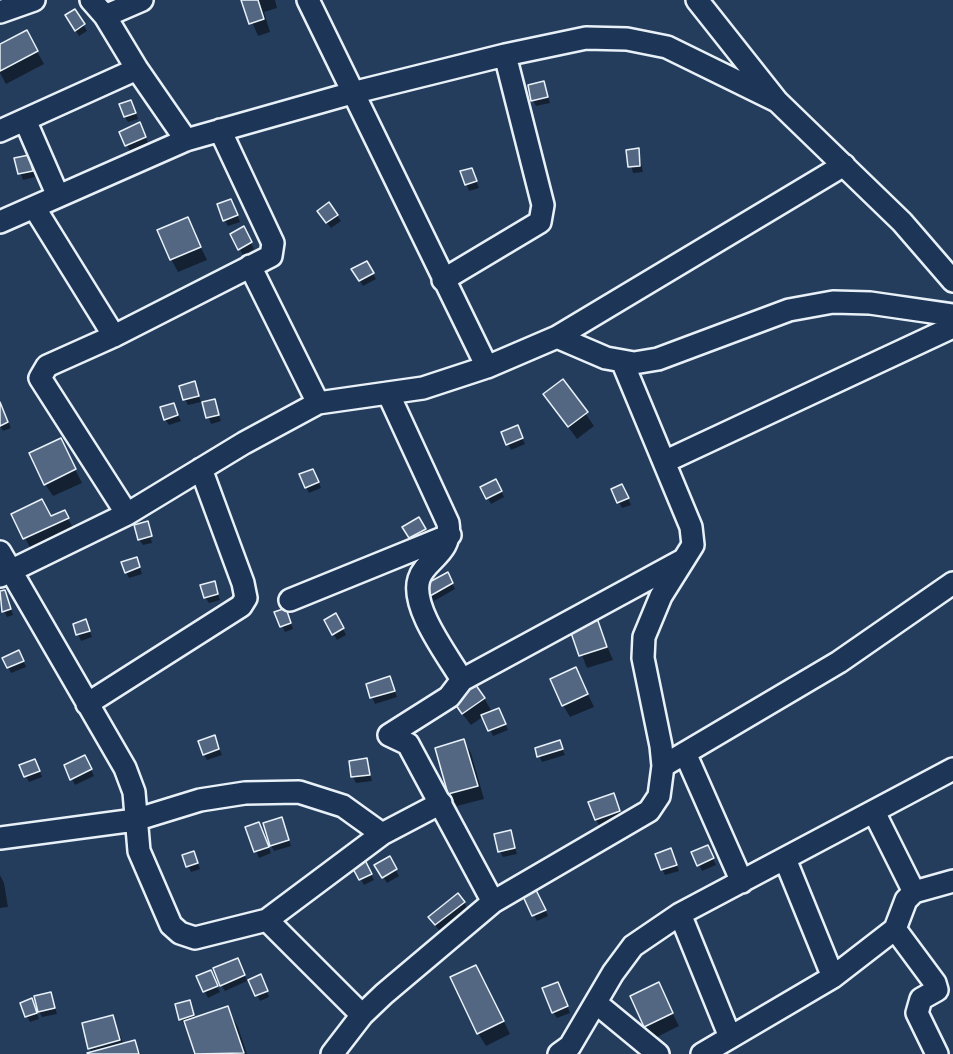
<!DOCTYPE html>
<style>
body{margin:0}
canvas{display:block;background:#253d5d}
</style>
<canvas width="953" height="1054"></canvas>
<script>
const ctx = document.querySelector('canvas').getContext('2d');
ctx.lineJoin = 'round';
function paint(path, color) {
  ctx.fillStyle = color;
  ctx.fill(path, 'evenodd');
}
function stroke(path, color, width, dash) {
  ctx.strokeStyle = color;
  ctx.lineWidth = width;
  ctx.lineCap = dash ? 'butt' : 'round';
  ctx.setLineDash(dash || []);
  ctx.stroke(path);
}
paint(new Path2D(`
 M243,0H275L277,8L264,12L270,32L258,36Z
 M75,11L87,31L79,36L67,15Z
 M26,32L44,64L6,84L0,73V46Z
 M544,83L550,103L536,106L533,100Z
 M134,107L138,119L128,122L125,117Z
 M143,130L148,143L130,151L121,132Z
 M638,150L643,172L633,173L628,151Z
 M28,157L35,177L23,180L16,160Z
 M471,169L479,188L469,191L462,172Z
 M329,204L341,221L331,228L322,217Z
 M234,206L240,222L228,226L225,220Z
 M187,219L207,260L178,272L171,259Z
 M243,228L254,249L243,255L232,234Z
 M366,263L376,279L363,286L353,270Z
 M563,381L594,426L577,439L545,395Z
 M194,383L201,402L188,405L185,399Z
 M214,401L221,421L211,424L204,403Z
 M0,403L11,428L3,431L0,426Z
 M174,405L181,421L169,425L165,419Z
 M520,433L525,444L511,450L508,444Z
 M67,453L82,483L53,496L45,484Z
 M316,476L321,488L309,493L306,487Z
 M496,481L504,497L491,504L482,487Z
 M613,490L625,492L631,505L622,508Z
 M64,512L75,531L32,551L13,515L51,518Z
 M418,519L428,535L413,543L404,527Z
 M147,522L152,543L143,545L139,539Z
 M139,565L142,574L129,578L126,572Z
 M447,574L455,589L434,601L426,586Z
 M214,583L220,600L209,603L205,597Z
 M5,592L13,615L7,617L0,601V593Z
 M276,613L288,615L293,629L285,632Z
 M336,615L346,635L337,640L326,620Z
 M596,620L613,660L587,668L571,628Z
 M74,625L88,627L92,637L81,641Z
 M22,658L26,667L11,673L8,667Z
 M576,669L594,707L570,717L563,705Z
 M392,684L397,697L375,704L367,685Z
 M484,698L492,712L501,715L508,730L493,736L484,716L471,725L460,711Z
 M464,741L471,753L484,799L457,806L450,794L437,749Z
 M559,742L565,755L542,762L539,756Z
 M217,743L222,755L207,760L204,754Z
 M367,760L372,781L356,783L353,777Z
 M88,763L94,776L75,785L72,779Z
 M21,766H38L42,777L29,782Z
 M616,801L622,817L599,825L596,819Z
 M282,819L291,846L274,851L271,845Z
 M259,823L271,853L259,858L247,828Z
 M510,832L517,854L503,857L500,851Z
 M671,850L679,871L665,875L662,869Z
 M710,852L716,865L702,871L693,853Z
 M194,853L200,869L191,872L184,856Z
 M389,858L399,876L387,883L376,866Z
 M353,865L367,866L374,880L364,885Z
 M0,875L4,883L8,907L0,908Z
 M523,893H537L548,916L537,921Z
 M464,902L467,908L439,930L433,923Z
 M238,960L247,981L225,991L221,985Z
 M198,977L213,978L220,992L208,998Z
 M483,979L510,1034L486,1046L478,1033Z
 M262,980L269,997L260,1001L257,995Z
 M561,990L570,1013L557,1018L553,1012Z
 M51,994L57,1014L42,1017L39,1011Z
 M663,995L679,1026L653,1039L645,1026Z
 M189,1001L196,1019L227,1008L238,1027L247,1054H197L187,1024L184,1025L181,1019Z
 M34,1006L39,1019L30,1022L27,1016Z
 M113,1017L124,1045L134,1042L141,1054H89L92,1053L90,1048Z`), '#0007');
const building = new Path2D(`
 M241,0H258L264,19L249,24Z
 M75,9L85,24L75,31L65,15Z
 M27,30L38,51L0,71V44Z
 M544,81L548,97L531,101L528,85Z
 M131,100L136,113L124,117L119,104Z
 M140,122L146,137L125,146L119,132Z
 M639,148L640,166L628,167L626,150Z
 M29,155L33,171L18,174L14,158Z
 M472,168L477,181L465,185L460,171Z
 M231,199L238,215L223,221L217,204Z
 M329,202L338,215L326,223L317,211Z
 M188,217L201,247L170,260L157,230Z
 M244,226L252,242L238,250L230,234Z
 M367,261L374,273L359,281L351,269Z
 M563,379L588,412L568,427L543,394Z
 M195,381L199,396L183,400L179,386Z
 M215,399L219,415L206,418L202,402Z
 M0,402L8,422L0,426Z
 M174,403L178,415L164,420L160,407Z
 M518,425L523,438L506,445L501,432Z
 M61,438L76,469L44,485L29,453Z
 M313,469L319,482L305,488L299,474Z
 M496,479L502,491L486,499L480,487Z
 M622,484L629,498L617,503L611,489Z
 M42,499L51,516L65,510L69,518L23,539L11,514Z
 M419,517L426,529L409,538L402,527Z
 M148,521L152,536L138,540L134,525Z
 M137,557L140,567L125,573L121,562Z
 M448,572L453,583L430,596L424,585Z
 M215,581L218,594L204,598L200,585Z
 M5,590L11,609L2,612L0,591Z
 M286,608L291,623L280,627L274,612Z
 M336,613L344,628L332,635L324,620Z
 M597,618L607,647L579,656L569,627Z
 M86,619L90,631L76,635L73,624Z
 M19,650L24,661L7,668L2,658Z
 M576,667L588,694L562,706L550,679Z
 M390,676L395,691L370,698L366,684Z
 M473,681L485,698L462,714L451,698Z
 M499,708L506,724L488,731L481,715Z
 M215,735L219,749L203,755L198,741Z
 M464,739L478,786L448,794L435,748Z
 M560,740L563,749L537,757L535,748Z
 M85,755L92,769L70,780L64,765Z
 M367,758L370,775L351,777L349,761Z
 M35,759L40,771L24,777L19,765Z
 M614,793L620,811L595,820L588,802Z
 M282,817L289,840L270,846L263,823Z
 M259,822L269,847L254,852L245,827Z
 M511,830L515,848L498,852L494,834Z
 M708,845L714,858L697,866L691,852Z
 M671,848L677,865L661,870L655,854Z
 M194,851L198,863L186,867L182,855Z
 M390,856L397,869L382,878L374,865Z
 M364,858L372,874L359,880L351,865Z
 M534,886L546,910L532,916L521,892Z
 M458,893L465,902L435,925L428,917Z
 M238,958L245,975L220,986L213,968Z
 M476,965L504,1021L477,1034L450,977Z
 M211,970L218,986L203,992L196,976Z
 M261,974L268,991L255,996L248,980Z
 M558,982L568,1006L552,1013L542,988Z
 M659,982L673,1013L644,1027L630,996Z
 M51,992L55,1008L38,1012L34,996Z
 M32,998L37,1013L25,1017L20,1003Z
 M190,1000L194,1015L179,1020L175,1004Z
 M228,1006L244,1053L195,1054L184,1021Z
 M113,1015L120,1040L88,1049L82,1023Z
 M135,1040L139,1054H88L87,1053Z`);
paint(building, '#536782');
stroke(building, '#e8f1f8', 1.5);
const minor = new Path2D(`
 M91,0L105,16L137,69L186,140
 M308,0L487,367
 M697,0L777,101L902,222L953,281
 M0,12L34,0
 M105,16L142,0
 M25,120L58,196
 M0,131L137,69
 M34,207L114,336
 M0,222L186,140L352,93L505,55L586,38L627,39L667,47L777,101
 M250,266L318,403
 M443,280L540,222L543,205L505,55
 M557,337L606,358L634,363L658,359L789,310L833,302L870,303L953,315
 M388,393L448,523C453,554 425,559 419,579C410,607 448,656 462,680L449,697L389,735L408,744L493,902
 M664,462L953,327
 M127,514L40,378L47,366L114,336L271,256L273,243L220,130
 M0,552L125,768L134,792L139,851L171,925L180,933L195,938L267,920L382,834L441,803
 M0,576L127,514L244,443L318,403L423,388L487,367L557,337L844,165
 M290,600L450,535
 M462,680L683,560
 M87,704L241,606L246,598L243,583L201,469
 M685,753L742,882
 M663,766L839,662L953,583
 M874,812L914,892
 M0,838L135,820L200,800L245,793L299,792L343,806L382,834
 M785,859L833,977
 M680,914L730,1037
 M267,920L362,1015
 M895,929L935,983L937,990L921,999L917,1013L937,1054
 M596,1003L658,1054
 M332,1054L362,1015L384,994L493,902L649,811L659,796L663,766L661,746L643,658L644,637L661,596L693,545L691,527L622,361
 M559,1054L570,1046L613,973L633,946L680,914L953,769
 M702,1054L833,977L895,929L906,900L914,892L953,881`);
stroke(minor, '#e8f1f8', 26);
stroke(minor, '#1d3557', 21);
</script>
